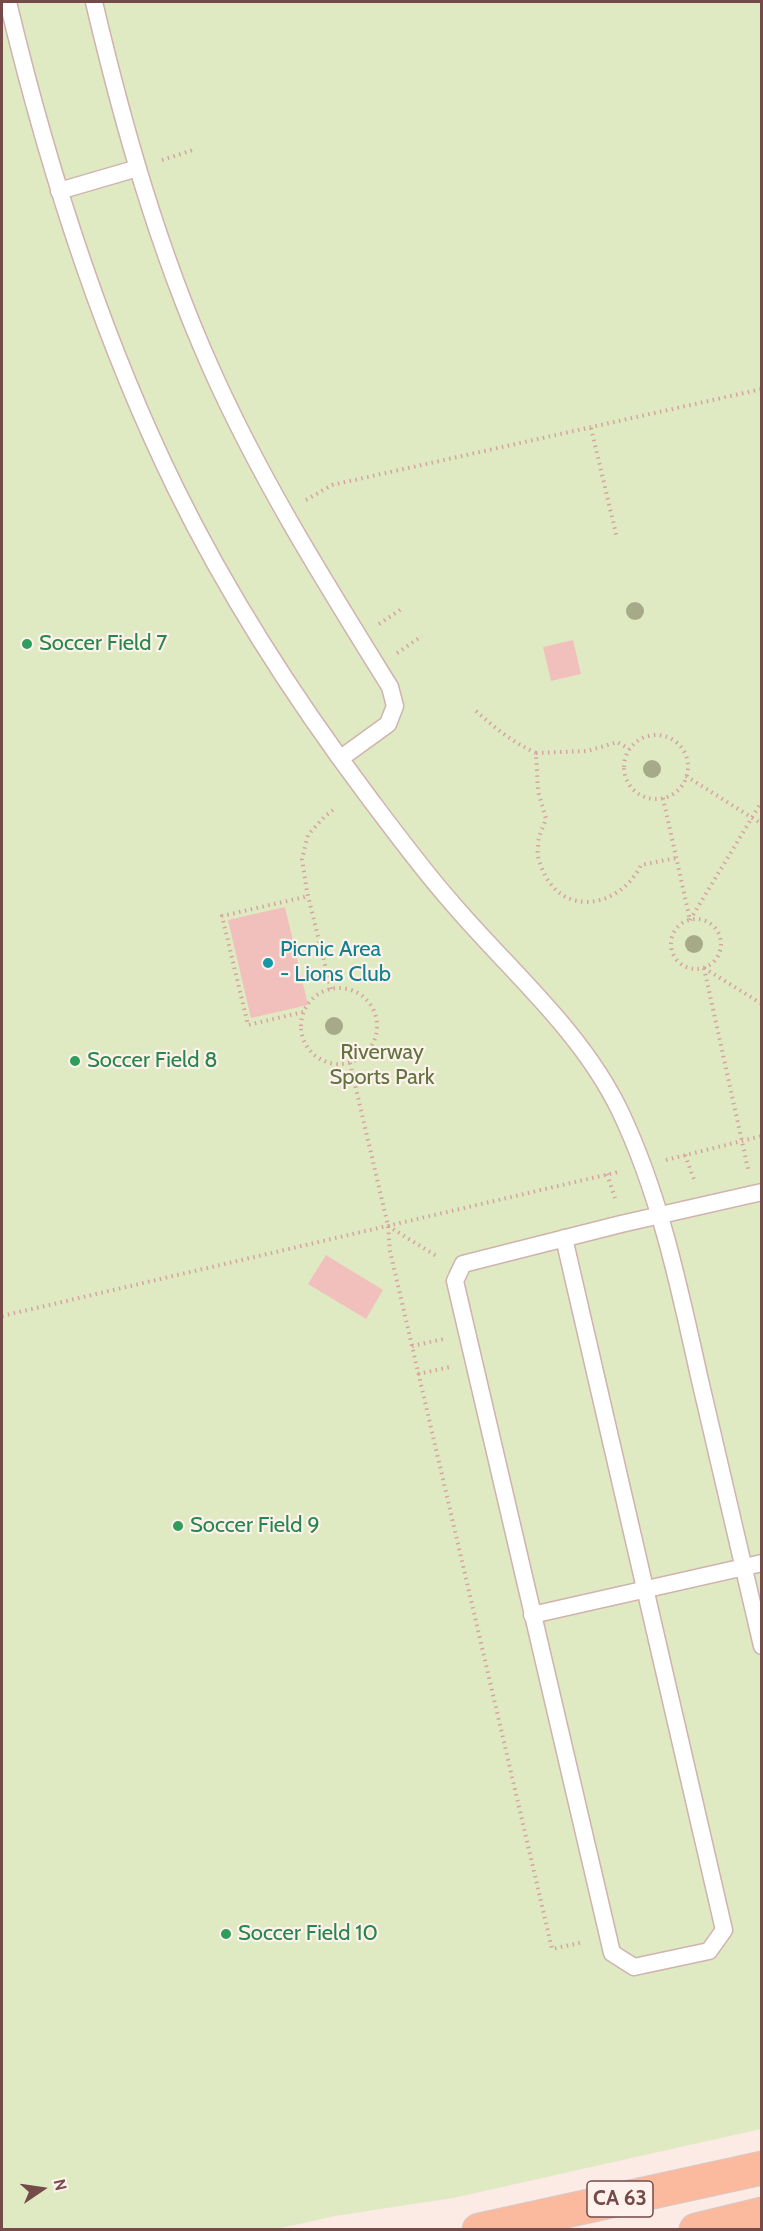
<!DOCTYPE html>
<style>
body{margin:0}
#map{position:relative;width:763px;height:2231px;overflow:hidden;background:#fcebe4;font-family:Cabin,sans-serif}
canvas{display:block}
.frame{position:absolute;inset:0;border:3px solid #754b4a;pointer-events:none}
.north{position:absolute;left:12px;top:2159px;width:60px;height:60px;-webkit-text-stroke:4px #fff1eb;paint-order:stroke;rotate:77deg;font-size:16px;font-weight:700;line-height:24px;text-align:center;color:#754b4a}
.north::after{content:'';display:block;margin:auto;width:21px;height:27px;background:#754b4a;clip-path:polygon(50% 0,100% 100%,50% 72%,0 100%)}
</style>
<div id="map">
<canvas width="763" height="2231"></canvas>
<div class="frame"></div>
<div class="north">N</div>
</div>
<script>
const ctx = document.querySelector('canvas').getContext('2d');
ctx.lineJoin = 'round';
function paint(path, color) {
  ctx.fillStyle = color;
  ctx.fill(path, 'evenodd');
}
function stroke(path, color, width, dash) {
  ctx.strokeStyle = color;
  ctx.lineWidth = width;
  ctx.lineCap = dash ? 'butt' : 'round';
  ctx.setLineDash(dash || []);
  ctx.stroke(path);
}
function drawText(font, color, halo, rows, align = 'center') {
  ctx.font = font + ' Cabin,sans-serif';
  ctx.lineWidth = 4.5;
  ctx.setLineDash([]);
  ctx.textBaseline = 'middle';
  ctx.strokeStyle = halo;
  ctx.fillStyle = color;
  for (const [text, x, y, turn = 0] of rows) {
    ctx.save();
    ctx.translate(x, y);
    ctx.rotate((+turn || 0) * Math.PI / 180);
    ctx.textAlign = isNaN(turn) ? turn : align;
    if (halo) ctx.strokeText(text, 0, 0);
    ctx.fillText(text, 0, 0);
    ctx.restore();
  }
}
paint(new Path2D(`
 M2,2H761V2129L453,2198L335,2216L277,2229L2,2230Z`), '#dfeac3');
paint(new Path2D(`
 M573,640L581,674L551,681L543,647Z
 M285,907L308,1005L251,1018L228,920Z
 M326,1255L383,1290L366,1319L308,1284Z`), '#f2c0bc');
const service = new Path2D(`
 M8,2C48,169 100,334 176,489C229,597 295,699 367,795C394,831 422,869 452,903C509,970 581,1030 620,1111C660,1195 679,1286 699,1376C720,1466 741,1556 762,1646
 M94,2C123,125 158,249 210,366C260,479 325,582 390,687L395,706L388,724L341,758
 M59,191L138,168
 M564,1238L724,1930L709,1951L634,1967L612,1953L455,1281L463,1264L621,1224L762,1192
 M532,1615L762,1563`);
const primary = new Path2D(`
 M479,2230L762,2168
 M696,2230L762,2214`);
stroke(service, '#d0b2ae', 19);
stroke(primary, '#d6c9c9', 35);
stroke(new Path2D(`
 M162,160L193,150
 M591,428L617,538
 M306,500L332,485L762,389
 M379,624L403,608
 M397,653L422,636
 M476,711C495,728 512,742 536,753L538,791L546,819C543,828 538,836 538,846C536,857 541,867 546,877C570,919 623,903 641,865L676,858
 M624 767a32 32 0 1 1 64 0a32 32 0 1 1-64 0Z
 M536,753L588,751L617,742L629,749
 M686,776L762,824
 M663,798L690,920
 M671 944a25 25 0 1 1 50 0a25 25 0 1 1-50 0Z
 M690,920L762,801
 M704,968L748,1169
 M704,968L762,1004
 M301 1026a38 38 0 1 1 76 0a38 38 0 1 1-76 0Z
 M331,989L307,892L302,859L308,835L324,817L333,810
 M303,1012L248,1025L222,916L309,896
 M350,1063L388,1226L390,1251L552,1949L584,1942
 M685,1155L695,1182
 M666,1160L762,1136
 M607,1174L615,1198
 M388,1226L438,1257
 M2,1316L618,1172
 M412,1346L444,1339
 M418,1374L450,1367`), '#d6a39f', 4, [1.5, 4.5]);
stroke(service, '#fff', 16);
stroke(primary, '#fbba9d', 33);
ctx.fillStyle = '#a6aa89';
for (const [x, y] of [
 [635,611],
 [652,769],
 [694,944],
 [334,1026]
]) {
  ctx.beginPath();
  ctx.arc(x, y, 9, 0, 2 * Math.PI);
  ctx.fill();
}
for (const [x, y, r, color] of [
 [27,644,6,"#2e9e5b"],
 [268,963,6,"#0f9aa8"],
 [75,1061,6,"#2e9e5b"],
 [178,1526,6,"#2e9e5b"],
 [226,1934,6,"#2e9e5b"]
]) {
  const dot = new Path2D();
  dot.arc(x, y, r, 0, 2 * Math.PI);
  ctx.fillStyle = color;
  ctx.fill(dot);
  stroke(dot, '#fff1eb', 2);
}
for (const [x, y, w] of [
 [620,2199,66]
]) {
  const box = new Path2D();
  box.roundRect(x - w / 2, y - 18, w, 36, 4.5);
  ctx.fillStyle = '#fff1eb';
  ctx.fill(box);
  stroke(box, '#754b4a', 1.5);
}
drawText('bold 21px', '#754b4a', null, [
 ["CA 63",620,2199]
]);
drawText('22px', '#27864d', '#fff1eb', [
 ["Soccer Field 7",39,644],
 ["Soccer Field 8",87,1061],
 ["Soccer Field 9",190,1526],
 ["Soccer Field 10",238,1934]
], 'left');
drawText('22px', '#0d838f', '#fff1eb', [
 ["Picnic Area",280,950],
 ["- Lions Club",280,975]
], 'left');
drawText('22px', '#60743f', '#fff1eb', [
 ["Riverway",382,1053],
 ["Sports Park",382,1078]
]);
</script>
